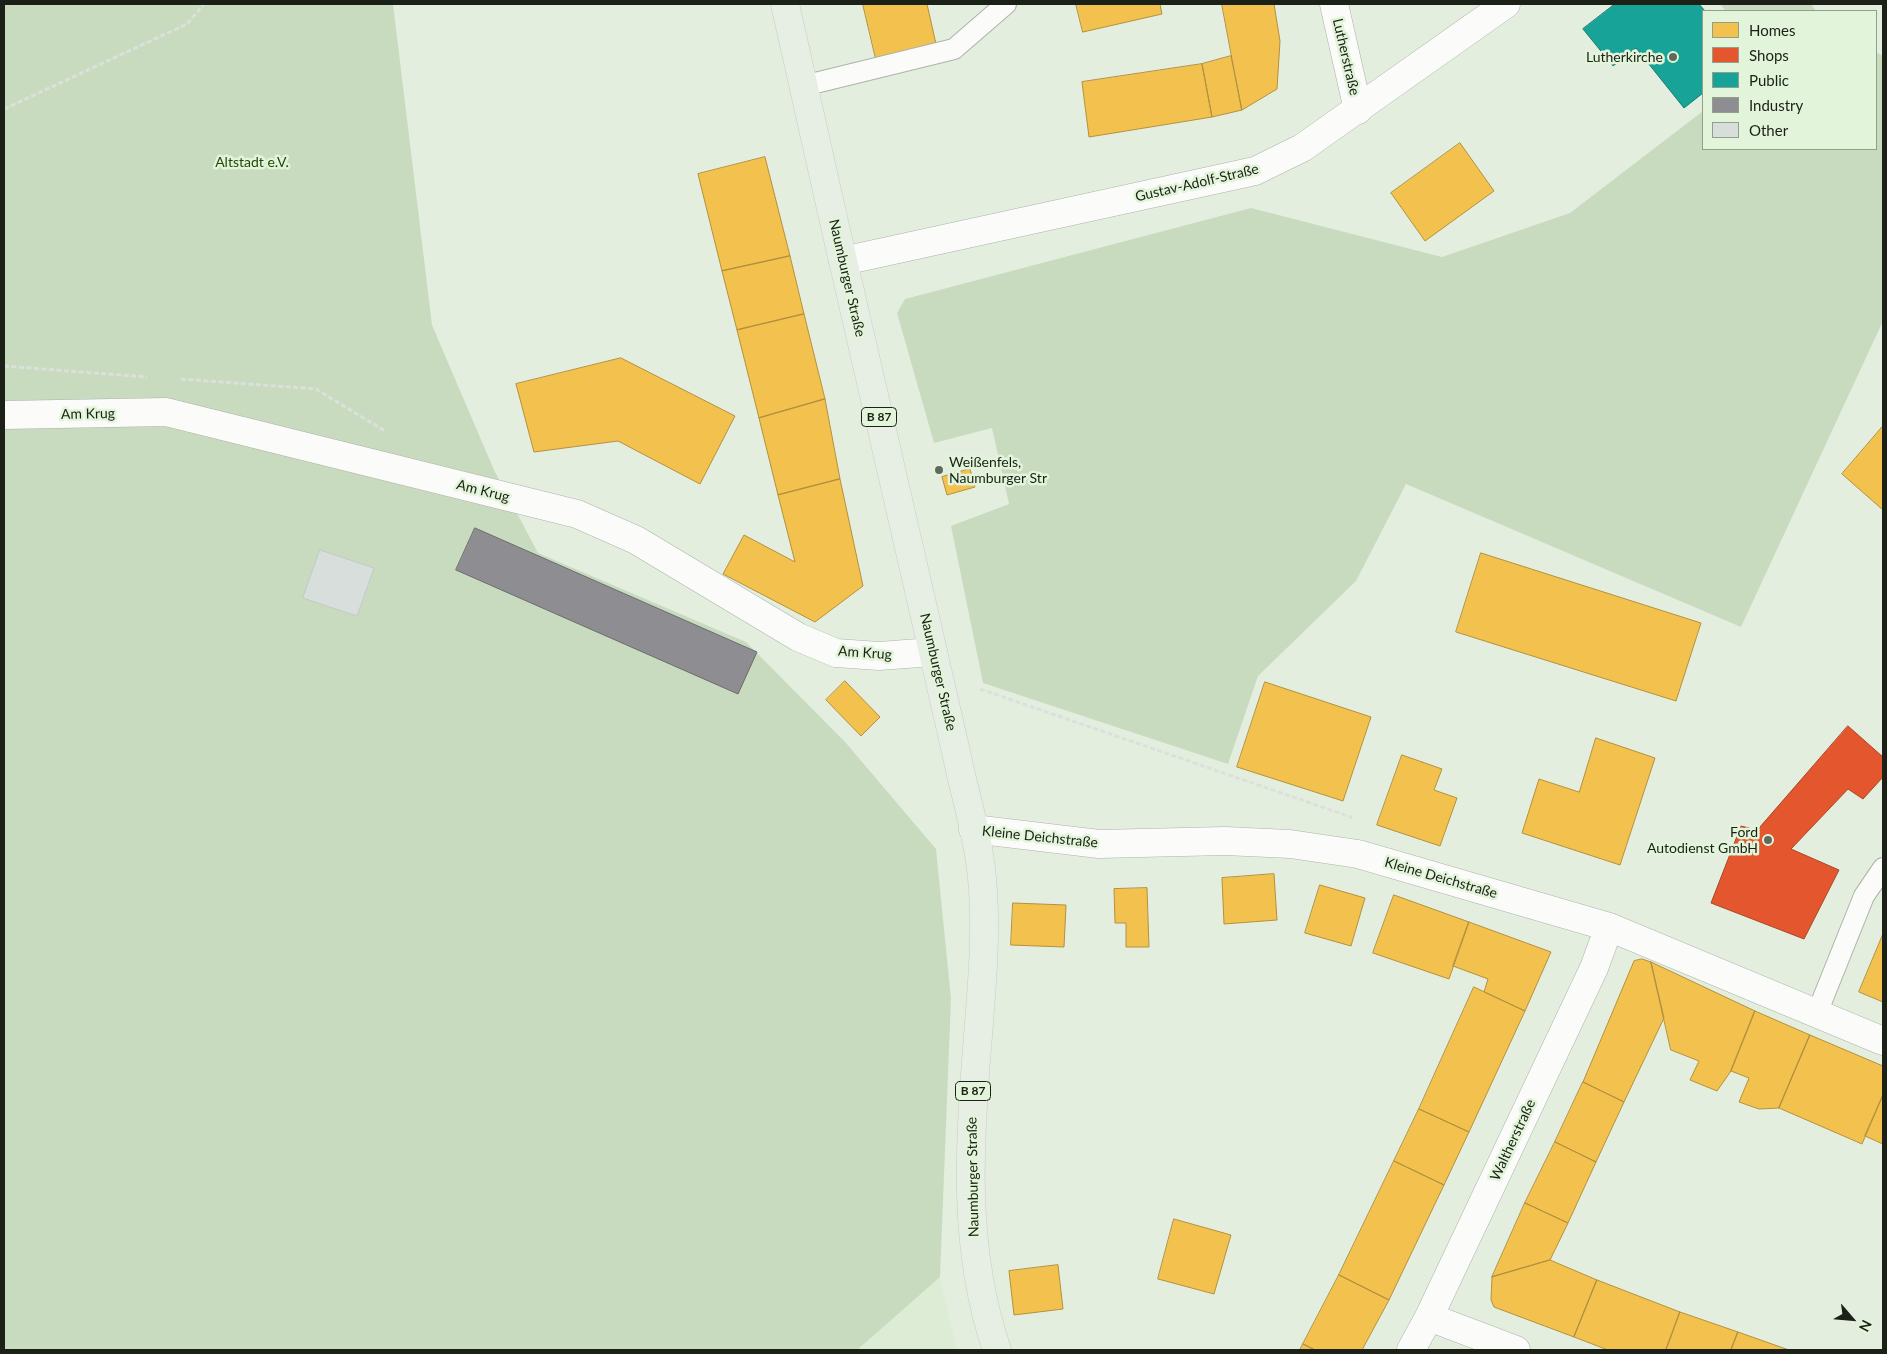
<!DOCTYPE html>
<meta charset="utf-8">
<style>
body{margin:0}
#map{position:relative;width:1887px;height:1354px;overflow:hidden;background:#e4eedf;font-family:Lato,sans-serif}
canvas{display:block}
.frame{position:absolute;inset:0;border:5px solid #1b2117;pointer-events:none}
.legend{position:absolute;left:1702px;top:10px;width:175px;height:140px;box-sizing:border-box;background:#e2f4d9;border:1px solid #92a08b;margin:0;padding:6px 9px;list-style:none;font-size:15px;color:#1b2117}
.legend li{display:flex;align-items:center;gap:10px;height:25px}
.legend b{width:25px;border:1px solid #92a08b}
.north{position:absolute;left:1827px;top:1294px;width:50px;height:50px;-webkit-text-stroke:4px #e2f4d9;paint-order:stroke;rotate:117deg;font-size:14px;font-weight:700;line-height:20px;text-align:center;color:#1b2117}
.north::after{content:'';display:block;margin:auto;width:18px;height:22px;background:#1b2117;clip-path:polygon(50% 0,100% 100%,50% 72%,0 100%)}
</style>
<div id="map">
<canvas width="1887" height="1354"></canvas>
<div class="frame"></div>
<ul class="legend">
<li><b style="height:14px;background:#f2c14e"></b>Homes</li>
<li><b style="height:14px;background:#e4572e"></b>Shops</li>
<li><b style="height:14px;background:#17a398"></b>Public</li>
<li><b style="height:14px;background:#8d8d92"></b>Industry</li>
<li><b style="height:14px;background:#d7dedc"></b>Other</li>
</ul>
<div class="north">N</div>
</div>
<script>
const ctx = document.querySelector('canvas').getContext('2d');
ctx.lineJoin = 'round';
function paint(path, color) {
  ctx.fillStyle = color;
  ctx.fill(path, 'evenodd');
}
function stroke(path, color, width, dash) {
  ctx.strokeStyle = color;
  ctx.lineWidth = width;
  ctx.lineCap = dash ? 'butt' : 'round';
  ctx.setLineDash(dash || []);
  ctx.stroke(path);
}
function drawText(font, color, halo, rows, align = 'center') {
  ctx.font = font + ' Lato,sans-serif';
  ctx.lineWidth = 5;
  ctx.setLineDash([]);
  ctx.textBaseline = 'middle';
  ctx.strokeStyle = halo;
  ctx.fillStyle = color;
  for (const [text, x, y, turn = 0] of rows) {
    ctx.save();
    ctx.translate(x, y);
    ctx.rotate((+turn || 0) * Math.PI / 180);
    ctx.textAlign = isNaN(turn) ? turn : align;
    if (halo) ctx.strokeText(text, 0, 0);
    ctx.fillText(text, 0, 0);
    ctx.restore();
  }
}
paint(new Path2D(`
 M940,1277L957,1350H847L874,1324Z`), '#ddedd5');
paint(new Path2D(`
 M4,4H393L432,325L494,470L538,553L746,642L846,743L936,849L951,998L940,1277L857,1350H4Z
 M1720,4H1811L1816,11H1726Z
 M1876,52L1883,56V321L1741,627L1406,484L1356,581L1258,676L1228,764L983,683L951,526L1009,504L992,428L934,443L897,313L905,299L1251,208L1442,257L1570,213L1703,111V149H1876Z`), '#c8dbbf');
const homes = new Path2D(`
 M863,4H927L936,44L876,59Z
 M1076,4H1160L1162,14L1083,32Z
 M1222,4H1274L1280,41L1277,89L1242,110Z
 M1231,56L1242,110L1212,117L1202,64Z
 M1202,64L1212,117L1089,137L1082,82Z
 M1460,143L1494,191L1425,241L1391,193Z
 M765,157L790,256L722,271L698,174Z
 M790,256L804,314L737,330L722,271Z
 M804,314L825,399L759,418L737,330Z
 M621,358L735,416L700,484L618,441L534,452L516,384Z
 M825,399L840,479L778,495L759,418Z
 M1883,426V510L1842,474Z
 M970,469L975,487L947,495L942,477Z
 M840,479L863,586L815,622L723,574L744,535L795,562L778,495Z
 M1481,553L1701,623L1676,701L1456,632Z
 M845,681L880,717L861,736L826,700Z
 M1265,682L1371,717L1343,801L1237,767Z
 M1596,738L1655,758L1620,865L1522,833L1539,779L1579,792Z
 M1402,755L1442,769L1434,790L1457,798L1440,846L1377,825Z
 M1274,874L1277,920L1224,924L1222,878Z
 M1320,885L1365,898L1351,946L1305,933Z
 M1147,888L1149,947H1126V923H1115L1114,889Z
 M1394,895L1469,922L1449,979L1373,953Z
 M1013,903L1066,905L1064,947L1011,945Z
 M1469,922L1551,952L1525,1011L1484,992L1488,979L1453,966Z
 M1883,934V1002L1859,992Z
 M1642,959L1651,962L1664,1018L1624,1102L1583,1082L1634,961Z
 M1651,962L1755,1011L1731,1071L1717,1091L1690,1080L1699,1061L1671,1050Z
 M1474,987L1525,1011L1469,1132L1419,1109Z
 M1755,1011L1810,1035L1779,1108L1759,1109L1739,1102L1749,1078L1731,1071Z
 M1810,1035L1883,1066V1095L1862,1144L1779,1108Z
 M1583,1082L1624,1102L1596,1162L1555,1142Z
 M1883,1095V1144L1865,1136Z
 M1419,1109L1469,1132L1444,1185L1394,1161Z
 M1555,1142L1596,1162L1568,1223L1525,1203Z
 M1394,1161L1444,1185L1389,1300L1339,1275Z
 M1525,1203L1568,1223L1550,1260L1492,1277Z
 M1174,1219L1231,1235L1214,1294L1158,1279Z
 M1550,1260L1597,1280L1574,1337L1494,1307L1491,1300L1492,1277Z
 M1058,1265L1063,1309L1014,1315L1009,1271Z
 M1339,1275L1389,1300L1362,1350H1315L1303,1344Z
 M1597,1280L1680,1312L1666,1350H1608L1574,1337Z
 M1680,1312L1738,1332L1731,1350H1666Z
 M1738,1332L1789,1350H1731Z
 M1303,1344L1315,1350H1300Z`);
paint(homes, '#f2c14e');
stroke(homes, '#b2913e', 1);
const shops = new Path2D(`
 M1848,726L1883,757V777L1863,799L1848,789L1791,849L1839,870L1804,939L1711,903L1741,826L1757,830Z`);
paint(shops, '#e4572e');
stroke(shops, '#a84727', 1);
const public = new Path2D(`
 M1615,4H1699L1705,11H1703V93L1684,108L1636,48L1613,66L1583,29Z`);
paint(public, '#17a398');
stroke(public, '#187c71', 1);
const industry = new Path2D(`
 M475,528L757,652L738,694L456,570Z`);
paint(industry, '#8d8d92');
stroke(industry, '#6b6d6d', 1);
const building = new Path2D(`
 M320,550L374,568L357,616L303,598Z`);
paint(building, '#d7dedc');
stroke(building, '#c3cac8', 1);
const service = new Path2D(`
 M803,86L954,49L1006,4
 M1817,1013L1864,896L1883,868`);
const minor = new Path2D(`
 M1334,4L1358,110
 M843,261L1255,171L1302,148L1506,4
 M4,415L166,412L577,514L636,540L798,637L836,653L879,656L933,652
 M973,829L1099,844L1225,841L1290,844L1358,854L1609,927L1883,1041
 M1429,1317L1516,1350
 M1411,1350L1429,1317L1594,968L1609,927`);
const primary = new Path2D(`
 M785,4C828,197 872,389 917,582C931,644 946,707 960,770C968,805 979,842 982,878C987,931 982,984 978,1036C969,1142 962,1248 997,1350`);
stroke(service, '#acb3a8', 22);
stroke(minor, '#acb3a8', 29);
stroke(primary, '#c8ccc5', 29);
stroke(new Path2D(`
 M4,109L187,24L204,4
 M4,366L147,377
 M181,379L316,389L385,431
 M980,689L1351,817V819`), '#dce0db', 3, [5, 2.5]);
stroke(service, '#fbfcfa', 20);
stroke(minor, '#fbfcfa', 28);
stroke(primary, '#e7eee3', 28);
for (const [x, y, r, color] of [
 [1673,57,5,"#61695d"],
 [939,470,5,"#61695d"],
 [1768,840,5,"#61695d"]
]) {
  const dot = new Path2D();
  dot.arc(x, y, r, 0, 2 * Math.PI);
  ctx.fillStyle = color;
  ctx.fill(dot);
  stroke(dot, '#e2f4d9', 2);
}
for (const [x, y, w] of [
 [879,417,35],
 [973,1091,35]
]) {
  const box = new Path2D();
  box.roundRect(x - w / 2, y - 9.5, w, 19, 4);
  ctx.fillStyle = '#e2f4d9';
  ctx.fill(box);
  stroke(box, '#1b2117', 1);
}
drawText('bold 12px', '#1b2117', null, [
 ["B 87",879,417],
 ["B 87",973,1091]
]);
drawText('14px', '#1b2117', '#e2f4d9', [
 ["Lutherstraße",1346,57,77],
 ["Gustav-Adolf-Straße",1197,183,-13],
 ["Naumburger Straße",847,278,77],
 ["Am Krug",88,414,-1],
 ["Am Krug",483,491,14],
 ["Am Krug",865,653,4],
 ["Naumburger Straße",938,672,77],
 ["Kleine Deichstraße",1040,837,6],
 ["Kleine Deichstraße",1441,878,16],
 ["Waltherstraße",1513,1140,-65],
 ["Naumburger Straße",973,1177,-91]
]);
drawText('14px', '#1b2117', '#e2f4d9', [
 ["Lutherkirche",1663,57],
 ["Weißenfels,",949,462,"left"],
 ["Naumburger Str",949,478,"left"],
 ["Ford",1758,832],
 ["Autodienst GmbH",1758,848]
], 'right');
drawText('14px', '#234806', '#e2f4d9', [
 ["Altstadt e.V.",252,162]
]);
</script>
